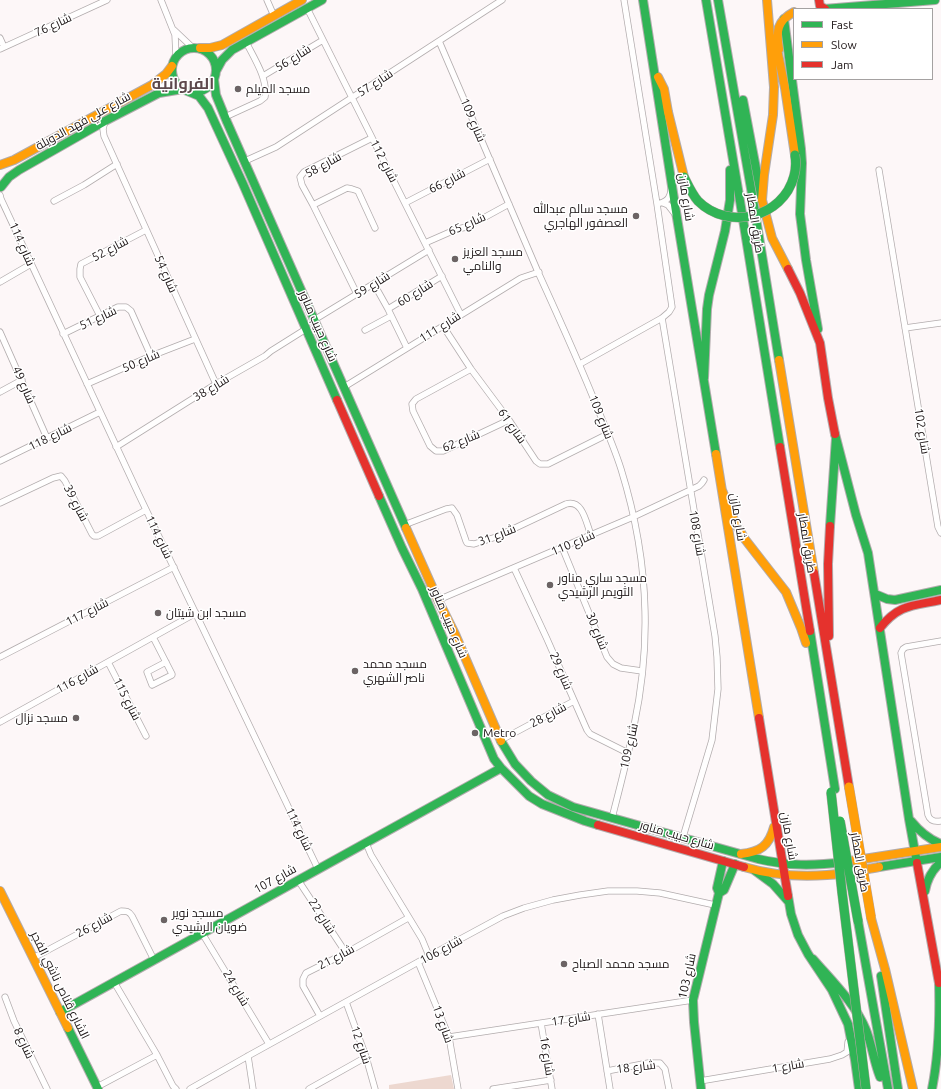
<!DOCTYPE html>
<meta charset="utf-8">
<style>
body{margin:0}
#map{position:relative;width:941px;height:1089px;overflow:hidden;background:#fdf7f8;font-family:Ubuntu,sans-serif}
canvas{display:block}
.legend{position:absolute;left:793px;top:8px;width:140px;height:72px;box-sizing:border-box;background:#fff;border:1px solid #a4a1a1;margin:0;padding:5px 7px;list-style:none;font-size:12px;color:#1c1415}
.legend li{display:flex;align-items:center;gap:8px;height:20px}
.legend b{width:20px;border:1px solid #a4a1a1}
</style>
<div id="map">
<canvas width="941" height="1089"></canvas>
<ul class="legend">
<li><b style="height:5px;background:#30b455"></b>Fast</li>
<li><b style="height:5px;background:#ff9f0a"></b>Slow</li>
<li><b style="height:5px;background:#e5322d"></b>Jam</li>
</ul>
</div>
<script>
const ctx = document.querySelector('canvas').getContext('2d');
ctx.lineJoin = 'round';
function paint(path, color) {
  ctx.fillStyle = color;
  ctx.fill(path, 'evenodd');
}
function stroke(path, color, width, dash) {
  ctx.strokeStyle = color;
  ctx.lineWidth = width;
  ctx.lineCap = dash ? 'butt' : 'round';
  ctx.setLineDash(dash || []);
  ctx.stroke(path);
}
function drawText(font, color, halo, rows, align = 'center') {
  ctx.font = font + ' Ubuntu,Cairo,sans-serif';
  ctx.lineWidth = 3;
  ctx.setLineDash([]);
  ctx.textBaseline = 'middle';
  ctx.strokeStyle = halo;
  ctx.fillStyle = color;
  for (const [text, x, y, turn = 0] of rows) {
    ctx.save();
    ctx.translate(x, y);
    ctx.rotate((+turn || 0) * Math.PI / 180);
    ctx.textAlign = isNaN(turn) ? turn : align;
    if (halo) ctx.strokeText(text, 0, 0);
    ctx.fillText(text, 0, 0);
    ctx.restore();
  }
}
paint(new Path2D(`
 M451,1075L454,1089H389V1085Z`), '#edd8d0');
const street = new Path2D(`
 M161,0L175,35L176,56
 M267,0L274,16
 M307,8L461,315
 M174,30L193,48
 M0,38L4,47
 M439,41C472,118 505,195 538,272C559,318 580,364 599,412C607,431 615,450 621,469C635,514 644,564 645,611C646,649 642,688 634,726C628,757 620,787 612,818
 M0,49L107,0
 M263,76L323,40
 M225,117L260,101L265,97C268,79 254,58 246,42
 M105,121L103,129L104,136L216,384
 M245,161L276,147L502,0
 M879,170L938,527L941,533
 M0,195L1,199L139,495L318,869
 M54,201L84,185L117,164
 M405,203L490,159
 M663,203L668,205L675,214
 M657,204C666,202 670,199 671,190
 M313,205L347,188L352,189L358,191L375,228
 M425,243L457,229L467,227L509,204
 M0,282L31,264
 M374,284L388,309L407,348
 M357,294L313,205L302,185L300,177L304,172L372,138
 M388,309L442,276
 M100,316L80,277V269L81,264L146,230
 M662,318L715,636L717,657L718,689L712,740L683,837
 M314,320L429,250
 M443,326L471,369L509,420L536,461L540,464H548L608,434
 M905,328L941,323
 M365,330L391,316
 M0,332L47,438
 M63,334L118,307H126L131,311L151,356
 M580,364L662,318L669,312L672,307L657,204L624,0
 M471,369L416,399L412,404L413,411L430,446L436,451H443L509,420
 M87,384L151,356L195,339
 M344,387L521,278L539,272
 M0,392L22,380
 M116,447L216,384L265,356L271,351L306,329
 M0,461L100,412
 M0,503L53,478L61,476L65,481L92,534L94,536H98L146,510
 M404,525L446,509L452,508L457,515L466,541L467,543L474,544L496,537L566,504C583,499 586,523 591,535
 M562,547L607,657L613,664L621,668L642,671
 M514,568L547,639L587,730L590,734L628,753
 M438,600L633,517L699,486L702,483L704,480
 M153,637L172,674V675L152,685L147,672L166,662
 M941,641L906,647L903,649L901,653L928,815C930,821 935,822 941,821
 M0,657L174,567
 M108,662L146,736
 M0,722L196,613
 M501,740L574,701
 M366,843L371,855L422,939L429,956
 M298,880L346,953
 M202,933L269,1044
 M33,958L121,911C126,911 129,911 132,916L154,960
 M418,962L449,1037L458,1089
 M114,982L157,1055L173,1086L176,1089
 M5,997L14,1021L47,1089
 M346,1002L366,1057L375,1089
 M598,1014L610,1089
 M320,1016L303,986V979L306,973L346,953L408,918
 M541,1023L552,1089
 M449,1037L693,1000
 M248,1056L253,1089
 M607,1071L648,1063H660L665,1069L669,1089
 M700,1081L830,1059L842,1055L847,1052L848,1042
 M97,1087L157,1055
 M190,1089L248,1056L429,956L503,916L524,908L553,900L580,895L608,891H637L660,893L715,905
 M309,1089L366,1057
 M493,1089L551,1080`);
const fast = new Path2D(`
 M643,0L677,218L716,454
 M706,0L740,201L780,447
 M718,0L753,200L779,360
 M824,9L935,0
 M784,19L801,149L802,163L800,214L806,260L818,329
 M172 70a22 22 0 1 1 44 0a22 22 0 1 1-44 0Z
 M216,71L222,60L232,50L322,0
 M214,79L216,95L227,122L406,528
 M187,91L199,96L208,108L243,184L337,400
 M743,100L762,200
 M1,187L9,177L19,170L105,121L159,93L183,89
 M704,378L707,309L709,295L725,231L730,200V170
 M835,434L856,515L868,553L909,819L917,863
 M379,496L402,548L422,589L494,759L501,768L529,796L542,804L585,821L598,825
 M830,526L836,438
 M875,594L887,599L895,600L941,590
 M810,631L835,789
 M501,741L515,764L531,781L548,795L573,807L758,859C788,866 813,866 844,862
 M911,821C920,832 928,839 941,844
 M879,867L941,857
 M754,870L773,884L788,901
 M925,891C927,879 932,870 941,862
 M719,893L724,890L735,864
 M788,896L791,914L798,935L808,954L832,990L848,1024
 M858,921L888,1089
 M813,959C832,981 855,1003 866,1030C872,1045 874,1062 880,1077
 M881,976L898,1089
 M60,1012L501,768
 M848,1024L855,1060L859,1089
 M68,1028L98,1089
 M701,1089L694,1022L693,1000L719,893L717,888L723,861
 M932,1089C939,1054 940,1019 939,983`);
const slow = new Path2D(`
 M767,0L774,87L773,115L764,175L762,200L772,238L788,269
 M776,44L785,88L795,155
 M200,48H210L222,45L302,0
 M779,49C776,31 777,21 794,12
 M658,77L664,89L668,112L684,177
 M0,165L14,160L152,85L166,74L172,66
 M779,360L814,573
 M716,454L759,718
 M722,490L734,520L744,538L786,592L801,628L806,643
 M406,528L438,600L455,634L501,741
 M741,854C760,852 769,846 774,827
 M844,862L941,847
 M744,867C771,875 800,877 827,875C845,874 862,870 879,867
 M0,891L68,1028
 M871,918L885,969L913,1089`);
const jam = new Path2D(`
 M819,0L820,6L825,9
 M788,269L800,293L820,343L828,398L835,434
 M337,400L379,496
 M780,447L810,631
 M814,573L849,787
 M880,628C899,604 913,606 941,600
 M829,636L828,564L830,526
 M759,718L788,896
 M598,825L744,867
 M917,863L939,983`);
stroke(street, '#b2acad', 7);
stroke(fast, '#b2acad', 10);
stroke(slow, '#b2acad', 10);
stroke(jam, '#b2acad', 10);
stroke(street, '#fffefe', 5.5);
stroke(fast, '#30b455', 8);
stroke(slow, '#ff9f0a', 8);
stroke(jam, '#e5322d', 8);
const fastBridge = new Path2D(`
 M684,177C688,185 692,194 698,201C728,231 783,218 794,176C796,169 796,162 795,155
 M831,792L842,892L866,1089
 M840,821L858,921`);
const slowBridge = new Path2D(`
 M849,787L871,917`);
stroke(fastBridge, '#b4a4a3', 10, []);
stroke(slowBridge, '#b4a4a3', 10, []);
stroke(fastBridge, '#30b455', 9);
stroke(slowBridge, '#ff9f0a', 9);
for (const [x, y, r, color] of [
 [238,89,4,"#6b6364"],
 [636,216,4,"#6b6364"],
 [455,259,4,"#6b6364"],
 [550,585,4,"#6b6364"],
 [158,613,4,"#6b6364"],
 [355,671,4,"#6b6364"],
 [76,718,4,"#6b6364"],
 [475,733,4,"#6b6364"],
 [164,920,4,"#6b6364"],
 [564,964,4,"#6b6364"]
]) {
  const dot = new Path2D();
  dot.arc(x, y, r, 0, 2 * Math.PI);
  ctx.fillStyle = color;
  ctx.fill(dot);
  stroke(dot, '#fff', 1.5);
}
drawText('12px', '#1c1415', '#fff', [
 ["شارع 76",53,25,-25],
 ["شارع 56",293,58,-32],
 ["شارع 57",375,83,-33],
 ["شارع 109",473,120,67],
 ["شارع علي فهد الدويلة",83,121,-29],
 ["شارع 112",384,161,63],
 ["شارع 58",323,165,-29],
 ["شارع 66",447,181,-27],
 ["شارع مازن",686,197,81],
 ["طريق المطار",755,223,81],
 ["شارع 65",467,224,-24],
 ["شارع 114",22,244,66],
 ["شارع 52",110,249,-28],
 ["شارع 54",166,274,66],
 ["شارع 59",372,285,-32],
 ["شارع 60",415,293,-32],
 ["شارع 51",98,318,-25],
 ["شارع حبيب مناور",318,326,66],
 ["شارع 111",440,327,-32],
 ["شارع 50",141,361,-23],
 ["شارع 49",24,385,66],
 ["شارع 38",211,388,-31],
 ["شارع 109",601,417,68],
 ["شارع 61",512,426,55],
 ["شارع 102",922,431,81],
 ["شارع 118",50,437,-26],
 ["شارع 62",461,441,-22],
 ["شارع 39",76,503,63],
 ["شارع مازن",738,517,81],
 ["شارع 108",697,533,80],
 ["شارع 31",497,535,-21],
 ["شارع 114",159,537,64],
 ["شارع 110",573,543,-23],
 ["طريق المطار",807,543,81],
 ["شارع 117",87,612,-27],
 ["شارع حبيب مناور",449,622,67],
 ["شارع 30",597,631,68],
 ["شارع 29",561,671,67],
 ["شارع 116",77,679,-29],
 ["شارع 115",127,699,63],
 ["شارع 28",548,715,-28],
 ["شارع 109",629,746,-77],
 ["شارع 114",299,829,64],
 ["شارع حبيب مناور",677,835,16],
 ["شارع مازن",789,836,80],
 ["طريق المطار",860,862,80],
 ["شارع 107",275,879,-29],
 ["شارع 22",322,916,57],
 ["شارع 26",94,925,-28],
 ["شارع 106",441,950,-28],
 ["شارع 21",336,957,-28],
 ["شارع 103",687,976,-78],
 ["الشارع قناص ناشي الفجر",60,985,64],
 ["شارع 24",236,988,59],
 ["شارع 17",571,1019,-9],
 ["شارع 13",443,1024,70],
 ["شارع 8",24,1043,65],
 ["شارع 12",361,1045,71],
 ["شارع 16",547,1056,81],
 ["شارع 1",788,1066,-10],
 ["شارع 18",636,1067,-7]
]);
drawText('12px', '#1c1415', '#fff', [
 ["مسجد الميلم",246,89],
 ["مسجد سالم عبدالله",628,209,"right"],
 ["العصفور الهاجري",628,223,"right"],
 ["مسجد العزيز",463,252],
 ["والنامي",463,266],
 ["مسجد ساري مناور",558,578],
 ["الثويمر الرشيدي",558,592],
 ["مسجد ابن شيتان",166,613],
 ["مسجد محمد",363,664],
 ["ناصر الشهري",363,678],
 ["مسجد نزال",68,718,"right"],
 ["Metro",483,733],
 ["مسجد نوير",172,913],
 ["ضويان الرشيدي",172,927],
 ["مسجد محمد الصباح",572,964]
], 'left');
drawText('bold 16px', '#5c494c', '#fff', [
 ["الفروانية",183,84]
]);
</script>
